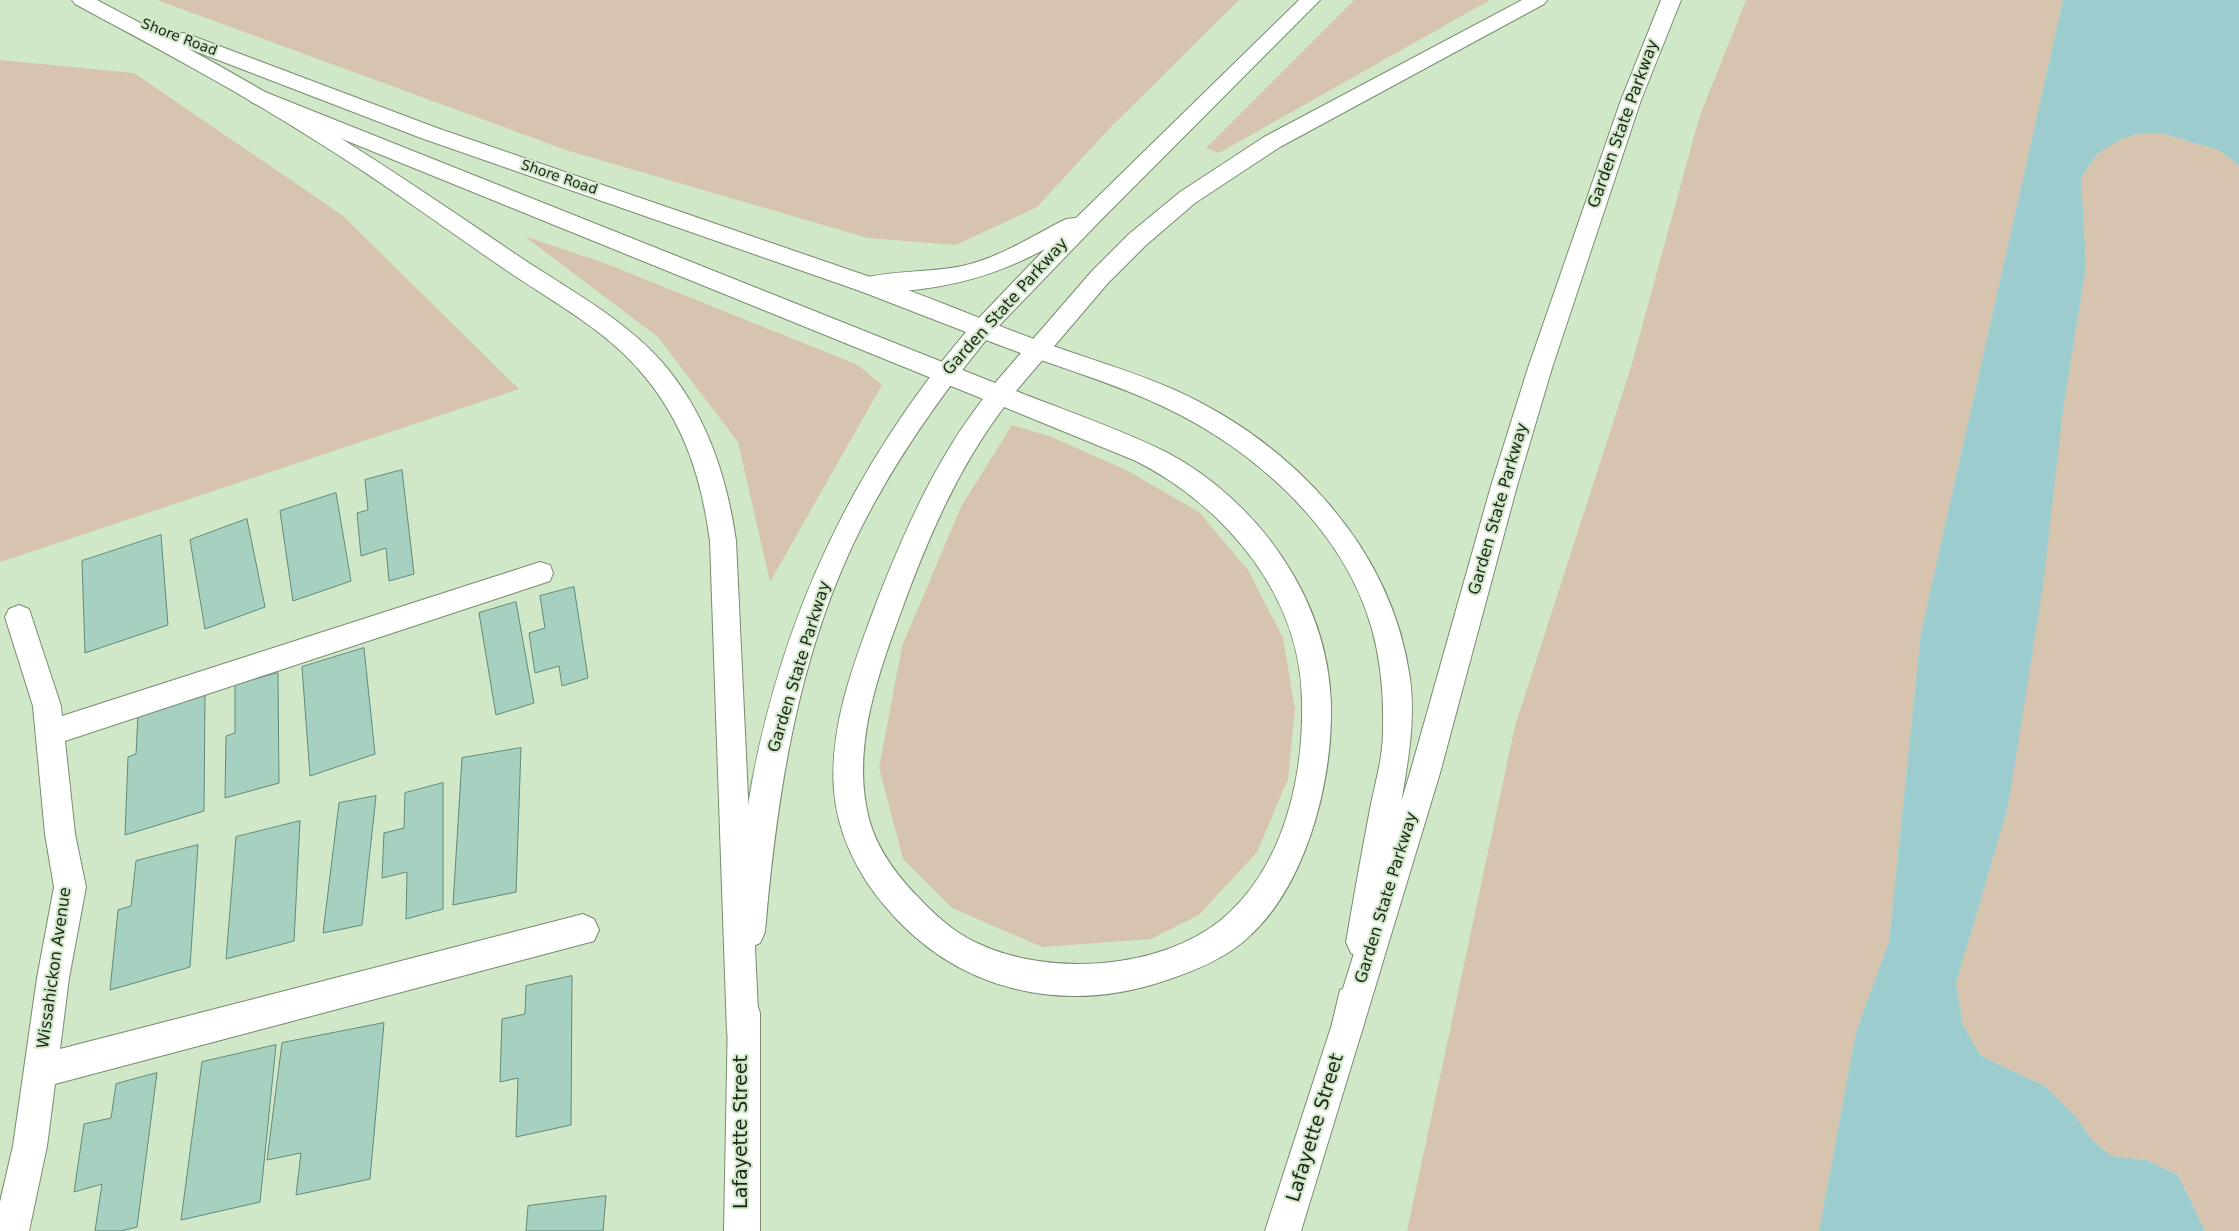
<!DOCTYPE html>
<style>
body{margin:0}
canvas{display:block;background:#d1e8c8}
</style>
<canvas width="2239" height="1231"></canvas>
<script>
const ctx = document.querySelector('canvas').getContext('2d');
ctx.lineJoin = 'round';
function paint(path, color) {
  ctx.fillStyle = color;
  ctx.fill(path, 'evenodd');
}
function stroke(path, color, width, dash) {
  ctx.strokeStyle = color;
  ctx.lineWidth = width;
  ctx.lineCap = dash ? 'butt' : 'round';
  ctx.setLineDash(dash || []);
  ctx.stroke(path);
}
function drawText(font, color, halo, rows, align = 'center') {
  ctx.font = font + ' "DejaVu Sans",sans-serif';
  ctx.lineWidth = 4;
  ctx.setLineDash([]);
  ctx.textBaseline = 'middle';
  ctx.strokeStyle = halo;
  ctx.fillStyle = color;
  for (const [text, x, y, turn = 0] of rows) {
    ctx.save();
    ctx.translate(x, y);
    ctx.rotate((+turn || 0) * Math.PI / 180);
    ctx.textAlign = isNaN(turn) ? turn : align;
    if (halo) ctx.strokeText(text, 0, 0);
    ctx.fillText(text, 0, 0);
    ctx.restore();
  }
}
paint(new Path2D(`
 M157,0H1239L1109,129L1037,207L956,245L868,238L569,151Z
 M1354,0H1490L1219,153L1206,148Z
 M1746,0H2063L1921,632L1889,941L1856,1032L1819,1231H1407L1515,726L1631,367L1699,118Z
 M0,60L134,73L342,215L519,389L0,562Z
 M2139,133L2164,134L2219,150L2239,166V1231H2205L2178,1175L2146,1160L2112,1156L2093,1141L2074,1115L2045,1086L1981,1056L1963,1025L1956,983L2008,807L2063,410L2086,267L2081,178L2097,154L2120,140Z
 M524,236L607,264L858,365L882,385L770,582L738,442L658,337Z
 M1012,425L1052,437L1128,471L1199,512L1248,570L1283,638L1295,709L1288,779L1257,852L1199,915L1151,939L1042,947L952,908L903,859L879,768L902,646L961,507Z`), '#d7c4ae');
paint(new Path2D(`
 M2063,0H2239V166L2219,150L2164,134L2139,133L2120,140L2097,154L2081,178L2086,267L2063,410L2043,586L2008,807L1956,983L1963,1025L1981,1056L2045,1086L2074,1115L2093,1141L2112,1156L2146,1160L2178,1175L2205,1231H1819L1856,1032L1889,941L1921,632Z`), '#9dcccf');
const building = new Path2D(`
 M402,470L414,574L389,581L386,548L361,556L357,513L368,510L365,480Z
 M336,493L351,581L293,601L280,511Z
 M247,519L265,607L205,629L190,540Z
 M161,535L168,625L85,653L82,561Z
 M574,587L588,678L562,686L559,666L535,673L529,633L545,628L540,596Z
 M516,602L534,703L496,715L479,613Z
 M364,648L375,754L310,776L302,667Z
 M278,673L279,783L225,798L226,736L235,733V685Z
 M205,695L204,811L125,835L128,757L136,754L138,714Z
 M521,748L516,892L453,905L462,758Z
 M443,783V909L406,919L407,872L382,878L384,833L404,828L405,793Z
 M376,796L362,925L323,933L339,803Z
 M300,821L294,941L226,959L236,837Z
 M198,845L190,967L110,990L118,910L131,906L136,861Z
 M572,976L571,1125L516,1137L518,1078L500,1082L502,1019L525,1014L526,986Z
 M384,1023L370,1179L296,1195L301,1153L267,1160L282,1043Z
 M276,1045L260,1202L181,1220L202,1062Z
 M157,1073L137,1227L121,1231H95L102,1184L74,1192L84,1124L111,1118L116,1084Z
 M606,1196L603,1231H526L528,1206Z`);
paint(building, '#a6d0bf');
stroke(building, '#618979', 1);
const minor = new Path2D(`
 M540,562L550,565L553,573L550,581L65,741L75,834L86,887L69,978L60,1049L583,914L594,919L599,930L594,941L55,1084L47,1146L29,1231H0V1202L13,1146L37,978L54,887L45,834L33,706L5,617L9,609L19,605L29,609L61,706L62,716Z`);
const primary = new Path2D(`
 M868,277C925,294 979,319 1034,339C1081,357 1131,370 1177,391C1293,444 1392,548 1410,678C1416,724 1407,766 1400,810C1393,854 1385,898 1378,942L1373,953L1362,958L1351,953L1346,942C1354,896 1362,850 1371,804C1376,780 1383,756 1383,731C1384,697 1381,662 1372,629C1344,528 1253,448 1160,405C1104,379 1044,363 986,340C939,398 896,459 862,526C798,652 777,793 765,932L760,943L749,948L738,943L733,932C738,882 743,831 752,782C784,612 854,465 966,332L860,291L856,285L860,279Z
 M1352,986L1364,990L1368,1002L1364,1024L1301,1231H1265L1332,1024L1340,990Z
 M744,997L756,1001L760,1013V1231H724L728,1013L732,1001Z`);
const trunk = new Path2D(`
 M72,0H97L174,41L176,35L183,33L190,35L437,128L876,279L880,285L876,291L868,293L860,291L421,138L187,48C302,110 409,181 517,255C566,288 622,317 662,362C706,413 727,476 736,541L759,1033L755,1045L743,1049L731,1045L727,1033L710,541C702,480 685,426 646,378C609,331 551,301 503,268C443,227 385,184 324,146C243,94 159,49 75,4Z`);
const motorway = new Path2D(`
 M1299,0H1320L1097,224L991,334L983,337L975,334L971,328L975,322L1045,249C999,274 954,287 902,291C888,292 873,295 860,291L856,285L860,279C891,270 929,273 962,266C999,258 1032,236 1066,219L1076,218Z
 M1522,0H1547L1544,4L1280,147L1195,203L1145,246L1108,283L1016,391C1066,411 1118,428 1166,452C1257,500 1328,598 1331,703C1333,782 1306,890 1243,942C1221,960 1194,971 1167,980C1062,1016 955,991 884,905C857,873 837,832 834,790C829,725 855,660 877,601C905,530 936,459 983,399L251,102L248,97L251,92L258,90L265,92L995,383L1092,271L1129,234L1180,192L1264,137ZM1004,407L1136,461C1226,507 1301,596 1302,700C1304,777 1284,868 1221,920C1159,970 1048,977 977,943C953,932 934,914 916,895C893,871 873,843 867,810C853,742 879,672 902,609C928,538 958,468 1004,407Z
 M1661,0H1681L1641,100L1552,368L1517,486L1440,773L1364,1024L1360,1036L1348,1040L1336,1036L1332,1024L1410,773L1491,486L1528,368L1621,100Z`);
stroke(minor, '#788d6f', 2);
stroke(primary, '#788d6f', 2);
stroke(trunk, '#788d6f', 2);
stroke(motorway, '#788d6f', 2);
paint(minor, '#fff');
paint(primary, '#fff');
paint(trunk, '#fff');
paint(motorway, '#fff');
drawText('14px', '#1e261a', '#d1e8c8', [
 ["Shore Road",179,38,21],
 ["Shore Road",559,178,19]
]);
drawText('16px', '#1e261a', '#d1e8c8', [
 ["Garden State Parkway",1624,124,-70],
 ["Garden State Parkway",1006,307,-48],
 ["Garden State Parkway",1499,509,-74],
 ["Garden State Parkway",800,667,-73],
 ["Garden State Parkway",1387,898,-73],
 ["Wissahickon Avenue",55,968,-82]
]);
drawText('19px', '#1e261a', '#d1e8c8', [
 ["Lafayette Street",1316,1128,-73],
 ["Lafayette Street",742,1132,-90]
]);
</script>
